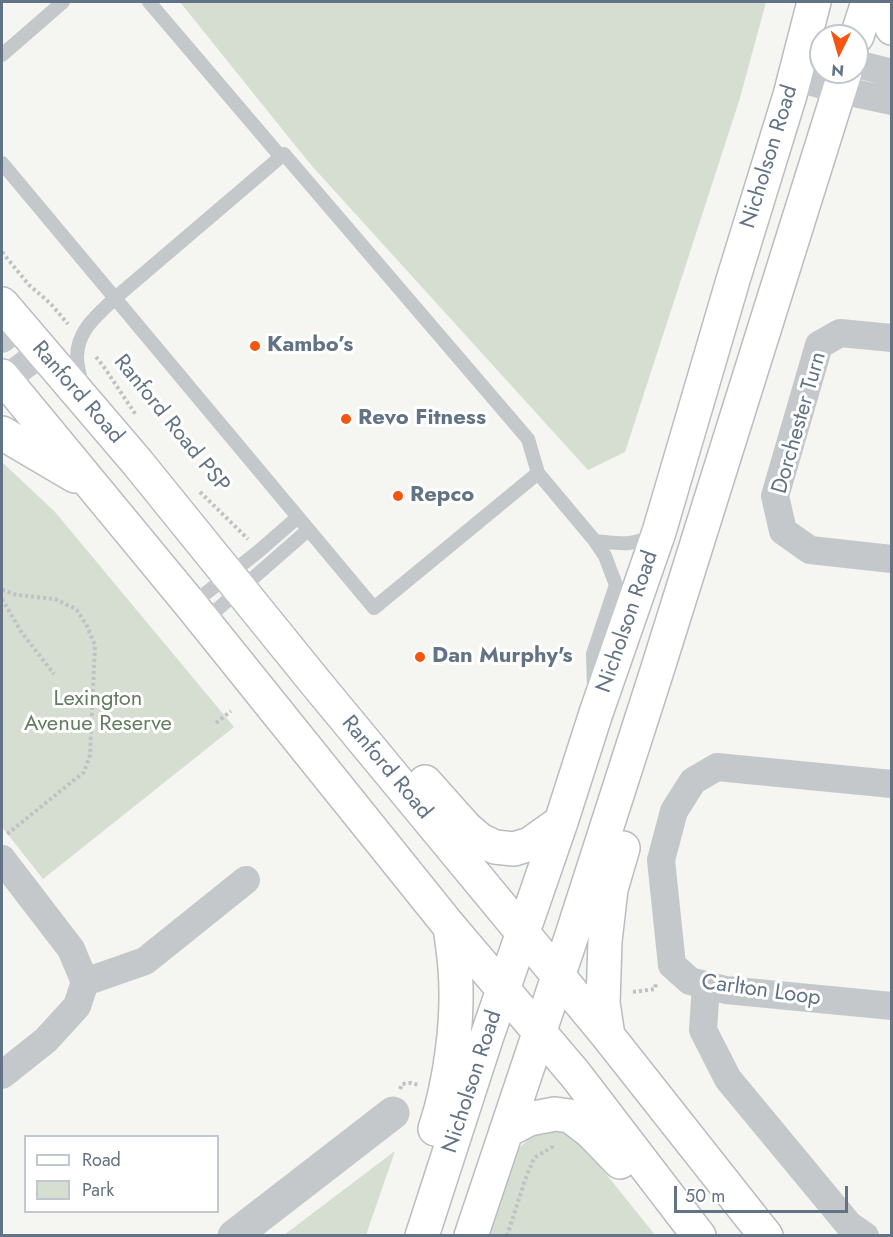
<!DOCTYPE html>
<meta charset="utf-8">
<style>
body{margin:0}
#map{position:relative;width:893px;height:1237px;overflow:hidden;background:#f5f5f1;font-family:Jost,sans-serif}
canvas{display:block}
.frame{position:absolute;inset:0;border:3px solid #617385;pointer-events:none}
.legend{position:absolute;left:24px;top:1135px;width:195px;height:78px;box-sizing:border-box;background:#fff;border:2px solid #c0c7ce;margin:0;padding:8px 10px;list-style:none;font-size:18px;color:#617385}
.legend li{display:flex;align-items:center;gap:12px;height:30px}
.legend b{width:30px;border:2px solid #c0c7ce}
.north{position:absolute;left:809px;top:24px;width:60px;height:60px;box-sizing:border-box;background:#fff;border:2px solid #c0c7ce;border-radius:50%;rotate:185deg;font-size:16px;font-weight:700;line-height:24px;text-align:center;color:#617385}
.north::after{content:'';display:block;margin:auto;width:21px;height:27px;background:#f55411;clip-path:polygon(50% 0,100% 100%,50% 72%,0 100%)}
.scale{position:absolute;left:674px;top:1186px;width:174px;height:27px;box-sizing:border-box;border:3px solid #617385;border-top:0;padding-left:8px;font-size:18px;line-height:21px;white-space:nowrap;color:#617385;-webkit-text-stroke:4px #fff;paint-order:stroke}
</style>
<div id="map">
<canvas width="893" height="1237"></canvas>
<div class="frame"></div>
<ul class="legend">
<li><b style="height:8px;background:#fff"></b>Road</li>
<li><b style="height:16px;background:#d5ded1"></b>Park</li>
</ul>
<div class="north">N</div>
<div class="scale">50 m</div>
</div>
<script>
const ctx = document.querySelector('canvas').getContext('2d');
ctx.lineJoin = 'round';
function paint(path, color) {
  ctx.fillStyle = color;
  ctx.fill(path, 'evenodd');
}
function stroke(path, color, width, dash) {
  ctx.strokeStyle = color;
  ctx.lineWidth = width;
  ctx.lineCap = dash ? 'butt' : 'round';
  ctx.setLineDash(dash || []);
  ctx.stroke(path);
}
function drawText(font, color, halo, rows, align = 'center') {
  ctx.font = font + ' Jost,sans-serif';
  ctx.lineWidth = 6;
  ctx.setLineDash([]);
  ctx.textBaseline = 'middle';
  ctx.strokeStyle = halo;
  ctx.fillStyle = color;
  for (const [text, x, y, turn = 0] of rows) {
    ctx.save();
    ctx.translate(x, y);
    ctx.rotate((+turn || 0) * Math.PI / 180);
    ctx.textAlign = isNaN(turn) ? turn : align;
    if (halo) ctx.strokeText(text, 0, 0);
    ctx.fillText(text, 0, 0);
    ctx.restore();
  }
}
paint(new Path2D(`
 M180,2H766L740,98L625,452L588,470L311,165Z
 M2,462L55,512L234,727L43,879L2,827Z
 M566,1124L655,1235L488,1236L519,1148L541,1127Z
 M395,1151L366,1235H284Z`), '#d5ded1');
const primary = new Path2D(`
 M887,2L892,28
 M857,36L868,2
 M2,304L137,462L316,683L608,1036L766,1236
 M2,376L191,605L450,927L575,1074L699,1236
 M2,433L75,476
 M425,782L466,828L480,840L495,847L514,849L530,844L561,822
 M608,1036L603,1003L605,941L611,889L623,848
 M435,1129C451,1081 459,1018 455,968C454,955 452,941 450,927
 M506,1131L529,1119L555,1114L570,1116L591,1132L620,1162
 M422,1236L486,1039L561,822L596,713L659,532L733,280L790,95L814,2
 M471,1236L571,938L656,674L845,72`);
stroke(primary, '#b9bdc0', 36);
stroke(new Path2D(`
 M2,252L29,285L50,303L68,324
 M96,357L104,367L136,415
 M200,492L248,539
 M2,590L17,595L55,599L76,609L86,624L95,645L90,755L84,772L6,835
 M2,599L22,633L54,674
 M216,723L231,711
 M633,992L655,989L656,983
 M400,1089L402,1084L411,1083L419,1085
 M507,1236L525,1180L534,1158L552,1147V1143`), '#c0c1c3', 4, [3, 3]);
stroke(new Path2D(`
 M149,2L281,157
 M2,55L63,2
 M2,163L374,608L538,473L595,541L605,556L616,585L593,654L594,687
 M82,385C80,376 77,366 77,357C77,331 97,315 114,299L284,154L528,439L538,473
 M595,541C620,543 629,547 654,535
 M191,605L259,551L298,517
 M204,621L308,530`), '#c4c8cb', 14);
stroke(new Path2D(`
 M857,64L892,73
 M795,77L840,90L892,101
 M892,338L840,333L819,345L775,496L783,531L810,550L892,559
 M2,339L19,325
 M2,382L42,352
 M892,784L717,767L693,781L674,811L661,860L672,965L690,981L726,990L892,1006
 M2,859L71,949L85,982L77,1006L46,1040L2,1075
 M85,982L145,961L246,880
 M706,985L703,1030L728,1079L849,1225L865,1236`), '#c4c8cb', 28);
stroke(new Path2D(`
 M234,1236L393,1113`), '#c4c8cb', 33);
stroke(primary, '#fff', 33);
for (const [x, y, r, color] of [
 [255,346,6,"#f55411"],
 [346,419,6,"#f55411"],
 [398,496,6,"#f55411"],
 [420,657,6,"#f55411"]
]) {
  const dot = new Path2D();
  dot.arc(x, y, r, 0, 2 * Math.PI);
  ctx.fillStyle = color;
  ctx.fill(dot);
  stroke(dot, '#fff', 2);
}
drawText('22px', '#617385', '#fff', [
 ["Nicholson Road",770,157,-73],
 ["Ranford Road",77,393,49],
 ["Dorchester Turn",800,423,-74],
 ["Ranford Road PSP",171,424,51],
 ["Nicholson Road",628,622,-71],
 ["Ranford Road",386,768,50],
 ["Carlton Loop",761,991,8],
 ["Nicholson Road",473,1082,-72]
]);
drawText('bold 22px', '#617385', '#fff', [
 ["Kambo’s",267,346],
 ["Revo Fitness",358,419],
 ["Repco",410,496],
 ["Dan Murphy's",432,657]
], 'left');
drawText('22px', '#647c60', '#fff', [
 ["Lexington",98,700],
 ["Avenue Reserve",98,725]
]);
</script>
